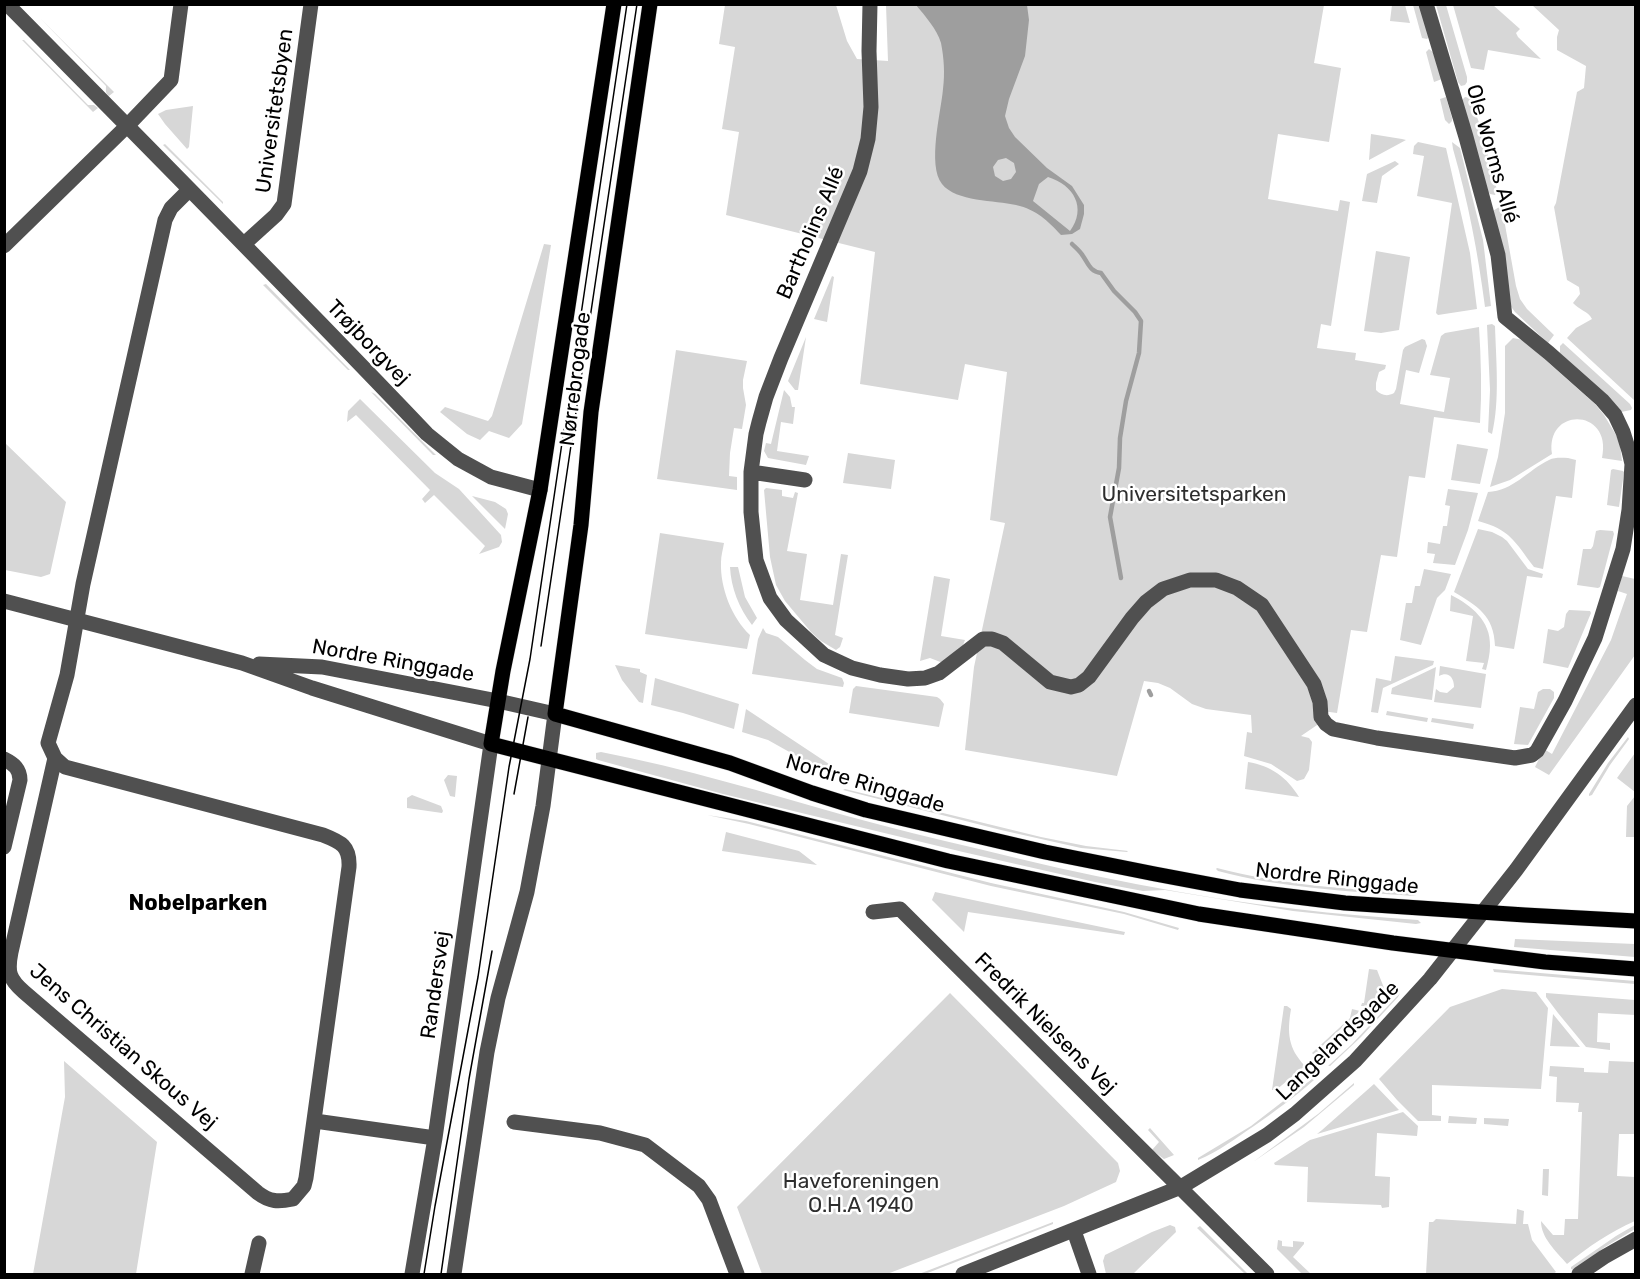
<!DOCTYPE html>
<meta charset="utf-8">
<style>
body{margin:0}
#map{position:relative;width:1640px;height:1279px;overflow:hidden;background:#fff;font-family:Rubik,sans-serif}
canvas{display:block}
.frame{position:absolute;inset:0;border:6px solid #000;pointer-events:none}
</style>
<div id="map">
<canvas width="1640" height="1279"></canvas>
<div class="frame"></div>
</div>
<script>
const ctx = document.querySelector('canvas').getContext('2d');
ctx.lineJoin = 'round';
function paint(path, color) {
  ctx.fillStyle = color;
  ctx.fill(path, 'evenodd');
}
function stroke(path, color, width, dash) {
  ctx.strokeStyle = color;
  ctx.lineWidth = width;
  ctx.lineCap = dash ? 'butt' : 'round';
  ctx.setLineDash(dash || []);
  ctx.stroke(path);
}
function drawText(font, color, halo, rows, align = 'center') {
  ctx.font = font + ' Rubik,sans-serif';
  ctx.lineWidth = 5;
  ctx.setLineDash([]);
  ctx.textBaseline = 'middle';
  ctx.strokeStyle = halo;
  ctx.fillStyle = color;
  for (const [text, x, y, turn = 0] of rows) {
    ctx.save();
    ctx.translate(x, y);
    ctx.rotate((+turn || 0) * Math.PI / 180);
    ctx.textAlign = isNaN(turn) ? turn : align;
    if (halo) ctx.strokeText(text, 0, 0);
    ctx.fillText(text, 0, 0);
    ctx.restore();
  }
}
paint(new Path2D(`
 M725,5H836L847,41L857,59L888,61L886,5H1324L1314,63L1341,68L1329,142L1278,134L1268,199L1338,211L1340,200L1350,202L1331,326L1321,324L1317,348L1356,353L1355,360L1386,365L1385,369L1379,372L1376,383V390C1381,395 1387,397 1394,393L1396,389L1403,350L1405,347L1422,339L1425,340L1427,346L1419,373L1406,370L1400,404L1444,412L1450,378L1430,375L1441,336L1445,333L1479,327C1481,359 1482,391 1480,423L1434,417L1425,478L1409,476L1397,557L1381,555L1367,632L1351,630L1337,713L1315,710L1320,723L1301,736L1309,738L1312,742L1309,770L1304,779L1297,781L1271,764L1244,756L1247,732L1252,733L1251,715L1206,709L1192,704L1170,688L1158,683L1144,681L1117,776L965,750L974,667L1005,523L990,520L1007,372L965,364L958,400L860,384L875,252L726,215L739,132L722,129L735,47L719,44Z
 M1392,5H1405L1410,23L1390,21Z
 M1413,5H1420L1429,37L1427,39L1422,38Z
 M1436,5H1446L1467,77V82L1465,85L1461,86L1458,82Z
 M1453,5H1493L1520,29L1516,33L1518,37L1541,59L1488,50L1484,70L1471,68Z
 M1532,5H1635V401L1567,338L1576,328L1592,319C1588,311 1579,310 1573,303L1580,294L1579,287L1567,280L1554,207L1556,203L1577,92L1584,88L1586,66L1557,50V37L1559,30Z
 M40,18L114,92L109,96C105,93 106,90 106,86Z
 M22,40H24L88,105H94L98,108L93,112Z
 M1429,49L1433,52L1442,79L1434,82L1426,52Z
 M1446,97L1452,118V121L1449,124L1445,120L1440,99Z
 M1465,97L1470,98L1481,128L1497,190L1495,195L1490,194L1488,192L1462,100Z
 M193,106L189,147L187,149L165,124L158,114L166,110Z
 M1371,134L1402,139L1406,140L1369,160Z
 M1418,142L1446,148L1470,253L1477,309L1438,315L1436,313L1452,203L1417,196L1424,156L1413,154L1414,146Z
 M1452,142L1460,148L1483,240L1491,306L1485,307C1478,253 1468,201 1453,149Z
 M165,144L223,202V204L164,146L163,145Z
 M1395,161L1399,164L1382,176L1377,203L1362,201L1367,174Z
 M1499,207L1502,208L1516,286L1520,299L1527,309L1554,335L1548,343L1515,312L1509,304L1493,211Z
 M544,244L551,245L522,424L509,438L489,431L480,440L467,434L440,412L445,407L488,421L492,416Z
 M1376,251L1410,257L1399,330L1381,333L1364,331Z
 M832,276L834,277L827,322L814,319Z
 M266,284L350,370H348L263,285Z
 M1492,324L1495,326C1496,360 1500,401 1492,434L1488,432L1490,390L1487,325Z
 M806,337L798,390H795L788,381Z
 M1513,338L1523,340L1595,404L1604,415L1616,435L1620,444L1622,461L1602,458C1613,408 1545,406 1552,454L1510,480L1490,487L1498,457L1505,413V346Z
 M1563,343L1630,404L1632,408L1631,410L1621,412L1600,390L1560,353V346Z
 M676,350L747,361L743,380V388L746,405L742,429L734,428L730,453L729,476L737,477V490L657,479Z
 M784,390L790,397L792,407H795L793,424L781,422L777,451L809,456L806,465L768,458L764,451L766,443L771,444Z
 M371,392L375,394L436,455H433Z
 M360,399L435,473L459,489L501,535L502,542L499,547L479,554L485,546L434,495L425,503L422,499L430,490L356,415L347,422L348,411Z
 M4,442L66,502L50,574L41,577L5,570Z
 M1457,444L1488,449L1480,484L1451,480Z
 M848,453L895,460L891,489L843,483Z
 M1568,458L1576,460L1572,498L1556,496L1543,569L1534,567C1514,541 1511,530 1478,521L1488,492C1513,491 1528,470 1549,460C1555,457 1562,458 1568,458Z
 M1613,469L1623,471L1624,472L1619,507L1607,505L1611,470Z
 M766,488L782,490V496L793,498L795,492L798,493L787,551L807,554L800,600L833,605L841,554L848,555L835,635L843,638L840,647L836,650L821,641L811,632L785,601L776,585L770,557L764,490Z
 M1448,489L1478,493L1468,530L1455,565L1433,563L1435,554L1427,553L1428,542L1440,544L1443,526H1447L1450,506L1445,505Z
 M472,496L495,502L506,509L508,514L505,529Z
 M1478,529L1492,532L1502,537L1507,541L1528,569L1543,574L1542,578L1527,576L1514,649L1495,646C1494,615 1477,606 1454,592Z
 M1600,530L1613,531L1614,534L1600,587L1598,588L1577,585L1583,549H1591L1593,546L1596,531Z
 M660,533L724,543C723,549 721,556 721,562C720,588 732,618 750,635L747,649L645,634Z
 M730,567H738L745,597L757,618L752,625C739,608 731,588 730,567Z
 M1424,569L1451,574L1445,590L1437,598L1421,645L1400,640L1406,603H1412L1415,586H1420Z
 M934,576L950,579L941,636L965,640L963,645L943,663L930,658L920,661Z
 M1622,576L1635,579V655L1549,775L1535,767L1544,749L1552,754L1611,640L1627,594L1618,591Z
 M1451,595C1471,605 1491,621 1490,646C1490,654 1488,662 1486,670L1482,669L1484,663L1466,661L1473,616L1450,611Z
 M1569,610L1590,611L1591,613L1568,668L1543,663L1548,629L1558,631L1564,627L1566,614Z
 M763,628L766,633L778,637L805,660L817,669L842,678L844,683L843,687L752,674L758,639Z
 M1395,656L1434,661L1433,665L1383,688L1378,713L1371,712L1376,678L1391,681Z
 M615,665L640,669V672L647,675L643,703L639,702L622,680Z
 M1440,666L1486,674L1481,708L1434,702L1436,689L1440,692L1447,693L1454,687C1454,677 1448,671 1439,676Z
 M1436,667L1432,700L1391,694L1392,688Z
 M655,678L739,704L734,729L683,713L651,705Z
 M856,686L937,697L940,699L944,704L939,727L849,713L853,689Z
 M1543,689H1550L1554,692V698L1528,745L1514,744L1520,707L1534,709L1538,692Z
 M746,709L832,766L831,772H825L768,740L742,732Z
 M1387,711L1428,718L1427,722L1386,715Z
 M1432,718L1474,724L1473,729L1431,722Z
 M1628,737L1629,739L1610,765L1592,795L1589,796V794L1608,763Z
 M601,752C685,768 765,793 847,816C891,828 935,839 979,849C1083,875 1191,897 1296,909C1337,914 1378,917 1418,920L1421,923L1416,924L1293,911L1165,890L1143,891L1095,882L963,852L723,794L598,760L596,759V753Z
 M1635,753V792L1617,778Z
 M1248,762C1271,766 1287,777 1299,797L1245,789Z
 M448,775L457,776L455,797L450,796L444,780Z
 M845,789L1041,837L1086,846L1128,851L1127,852L1081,848L1001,830L843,790Z
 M412,795L441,806L443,811L442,813L407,808V798Z
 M1635,796V837H1626L1627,806Z
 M707,815L746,821L991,883L1124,912L1179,928L1178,930L1124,914L991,886L749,824Z
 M726,832L799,851L817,865L722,851Z
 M1217,868C1281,885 1347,889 1412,893L1416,895L1413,896C1348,891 1281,888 1218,871L1216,869Z
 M935,892L1125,932L1124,935L968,912L964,932L932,900Z
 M1515,939L1635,944V957L1514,947Z
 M1369,969L1377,970L1384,988L1368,1006H1361L1362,1003H1364Z
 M1493,969L1635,981V984L1494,972Z
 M1502,989L1536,992L1548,1008L1541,1089L1432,1085V1115L1441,1116V1121H1418L1397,1100L1379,1079L1450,1007Z
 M950,993L1118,1163L1120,1171L1116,1182L1064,1206L887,1274H762L737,1207Z
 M1400,993L1398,997L1361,1037L1330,1066H1328L1352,1044Z
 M1546,993L1635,1000V1015L1598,1013L1597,1042L1610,1043V1050L1586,1047L1558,1013L1546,997Z
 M1284,1006H1287L1291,1009C1287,1033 1288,1048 1305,1066L1276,1090H1272Z
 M1352,1009L1360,1011L1318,1050L1319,1054L1316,1057L1312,1053L1350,1018Z
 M1553,1014L1580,1047L1550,1046Z
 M64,1061L157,1142L136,1274H33L65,1097Z
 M1609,1061L1635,1062L1634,1134H1619L1617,1176L1635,1177V1221C1610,1232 1588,1247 1567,1264C1556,1251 1541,1238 1541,1221L1553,1235H1564L1565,1219H1578L1582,1112H1578L1579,1103L1556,1102L1557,1077L1549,1076L1550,1066L1584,1068V1072L1608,1073Z
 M1312,1079L1314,1080C1295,1097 1275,1111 1254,1126C1236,1138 1218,1152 1198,1160V1158L1251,1126Z
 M1354,1083V1085L1304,1127L1253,1162L1318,1114Z
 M1374,1084L1399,1110L1317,1134L1322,1130Z
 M1403,1112L1418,1126L1417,1136L1377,1133L1375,1176L1390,1177L1389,1207L1382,1208L1381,1205L1307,1202L1308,1167L1275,1165L1274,1163L1310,1140Z
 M1449,1116L1477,1118L1476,1124L1448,1123Z
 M1484,1118L1509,1119L1508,1126L1484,1124Z
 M1150,1128L1174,1155L1164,1159L1152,1150L1159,1142L1148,1130Z
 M1543,1169H1549L1548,1196L1542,1195Z
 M1517,1209L1524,1211L1523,1224H1528L1532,1240L1556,1272L1553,1274H1426L1429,1222H1433L1436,1219L1516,1224Z
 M1053,1222V1224L925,1274H919Z
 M1170,1225L1175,1227L1176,1232L1133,1274H1106L1103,1261L1105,1255L1152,1232Z
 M1635,1225V1229L1605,1247L1574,1270L1571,1269V1267L1616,1236Z
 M1200,1226L1248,1274H1245L1197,1228Z
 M1278,1240L1282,1241V1246L1293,1247V1241L1304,1242V1244L1293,1257L1311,1274H1302L1277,1249Z`), '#d7d7d7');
paint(new Path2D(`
 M916,5H1027L1029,20L1025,56L1009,99L1005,116L1009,128L1015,137L1047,168L1072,186L1084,205V214L1080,229L1072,234L1061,235C1047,220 1037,210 1016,205C995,200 956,202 942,184C927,165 941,112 943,89C945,74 944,58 941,43C937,29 925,16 916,5ZM1006,158L1014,163L1016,172L1011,179L1003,181L995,176L993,167L998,160ZM1048,177C1074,185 1087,208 1070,231L1033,201L1039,184Z`), '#9e9e9e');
stroke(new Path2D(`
 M1072,244C1076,248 1080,251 1083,256C1089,265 1090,271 1101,273L1114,291L1135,312L1141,321L1139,353L1126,401L1120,438L1119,468L1110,517L1121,578
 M1149,691L1151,695`), '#9e9e9e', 4.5);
const major = new Path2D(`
 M614,4L540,490L503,671L491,744L948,861L1199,914L1393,943L1545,962L1636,969
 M650,4L591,412L581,525L555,714L730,763L812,793L866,810L1045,852L1155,874L1240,890L1345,903L1525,915L1636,921`);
stroke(major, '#dbdbdb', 16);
stroke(new Path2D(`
 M7,4C148,147 289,289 427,434L458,459L491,477L540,490
 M870,4L869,51L871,107L868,139L860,171L781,358L766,397L759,422L756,434L751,472V512L756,560L770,598L786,620L824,655L852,668L880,675L908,679L925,678L939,673L983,639H992L1003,643L1050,682L1071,687L1079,685L1089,677L1132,618L1146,602L1163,589L1190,580H1216L1237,588L1262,605L1314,684L1320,702L1321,717L1326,724L1333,729L1377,738L1515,758L1532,755L1537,751L1565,701L1595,638L1623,549L1629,510L1632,464L1629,451L1623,432L1615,415L1602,400L1549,353L1505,317L1498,255L1466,137L1426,4
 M244,244L276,215L284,204L311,4
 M4,246L127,126L171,80L181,4
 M751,472L805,480
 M4,601L242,663L312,688L491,744L435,1138L412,1274
 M259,664L322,667L498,701L555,714L543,806L527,892L498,998L487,1052L454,1274
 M55,758L11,952C7,972 9,979 24,992L258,1193C270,1202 278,1202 293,1199L304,1186L306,1178L349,867C350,846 341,842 323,835L65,767L55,758L48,743L67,675L83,584L165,220L171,208L189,190
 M4,759C14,764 20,769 20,780L4,847
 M873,912L900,909L1267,1274
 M315,1121L435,1138
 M514,1122L600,1133L645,1145L699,1186L709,1200L737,1274
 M1074,1231L1089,1274
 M252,1274L259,1243
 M963,1274L1181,1187L1267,1135L1295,1114L1355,1061L1430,979L1516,870L1636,705
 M1579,1274L1604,1257L1636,1239`), '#505050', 15);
stroke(major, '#000', 15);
stroke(new Path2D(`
 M541,646L637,4
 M514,794L528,717
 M424,1274L435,1206L478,977L509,767L530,659L627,4
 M441,1274L469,1079L492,951`), '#000', 1.5);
drawText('21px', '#000', '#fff', [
 ["Universitetsbyen",275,111,-82],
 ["Ole Worms Allé",1492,154,74],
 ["Bartholins Allé",811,233,-67],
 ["Trøjborgvej",368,343,46],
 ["Nørrebrogade",576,379,-83],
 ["Nordre Ringgade",393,661,10],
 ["Nordre Ringgade",865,784,16],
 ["Nordre Ringgade",1337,879,6],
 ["Randersvej",436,985,-82],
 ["Fredrik Nielsens Vej",1045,1024,45],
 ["Langelandsgade",1338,1041,-44],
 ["Jens Christian Skous Vej",123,1047,41]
]);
drawText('21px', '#2e2e2e', '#fff', [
 ["Universitetsparken",1194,495],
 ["Haveforeningen",861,1182],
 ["O.H.A 1940",861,1206]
]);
drawText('bold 22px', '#000', '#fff', [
 ["Nobelparken",198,904]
]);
</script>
